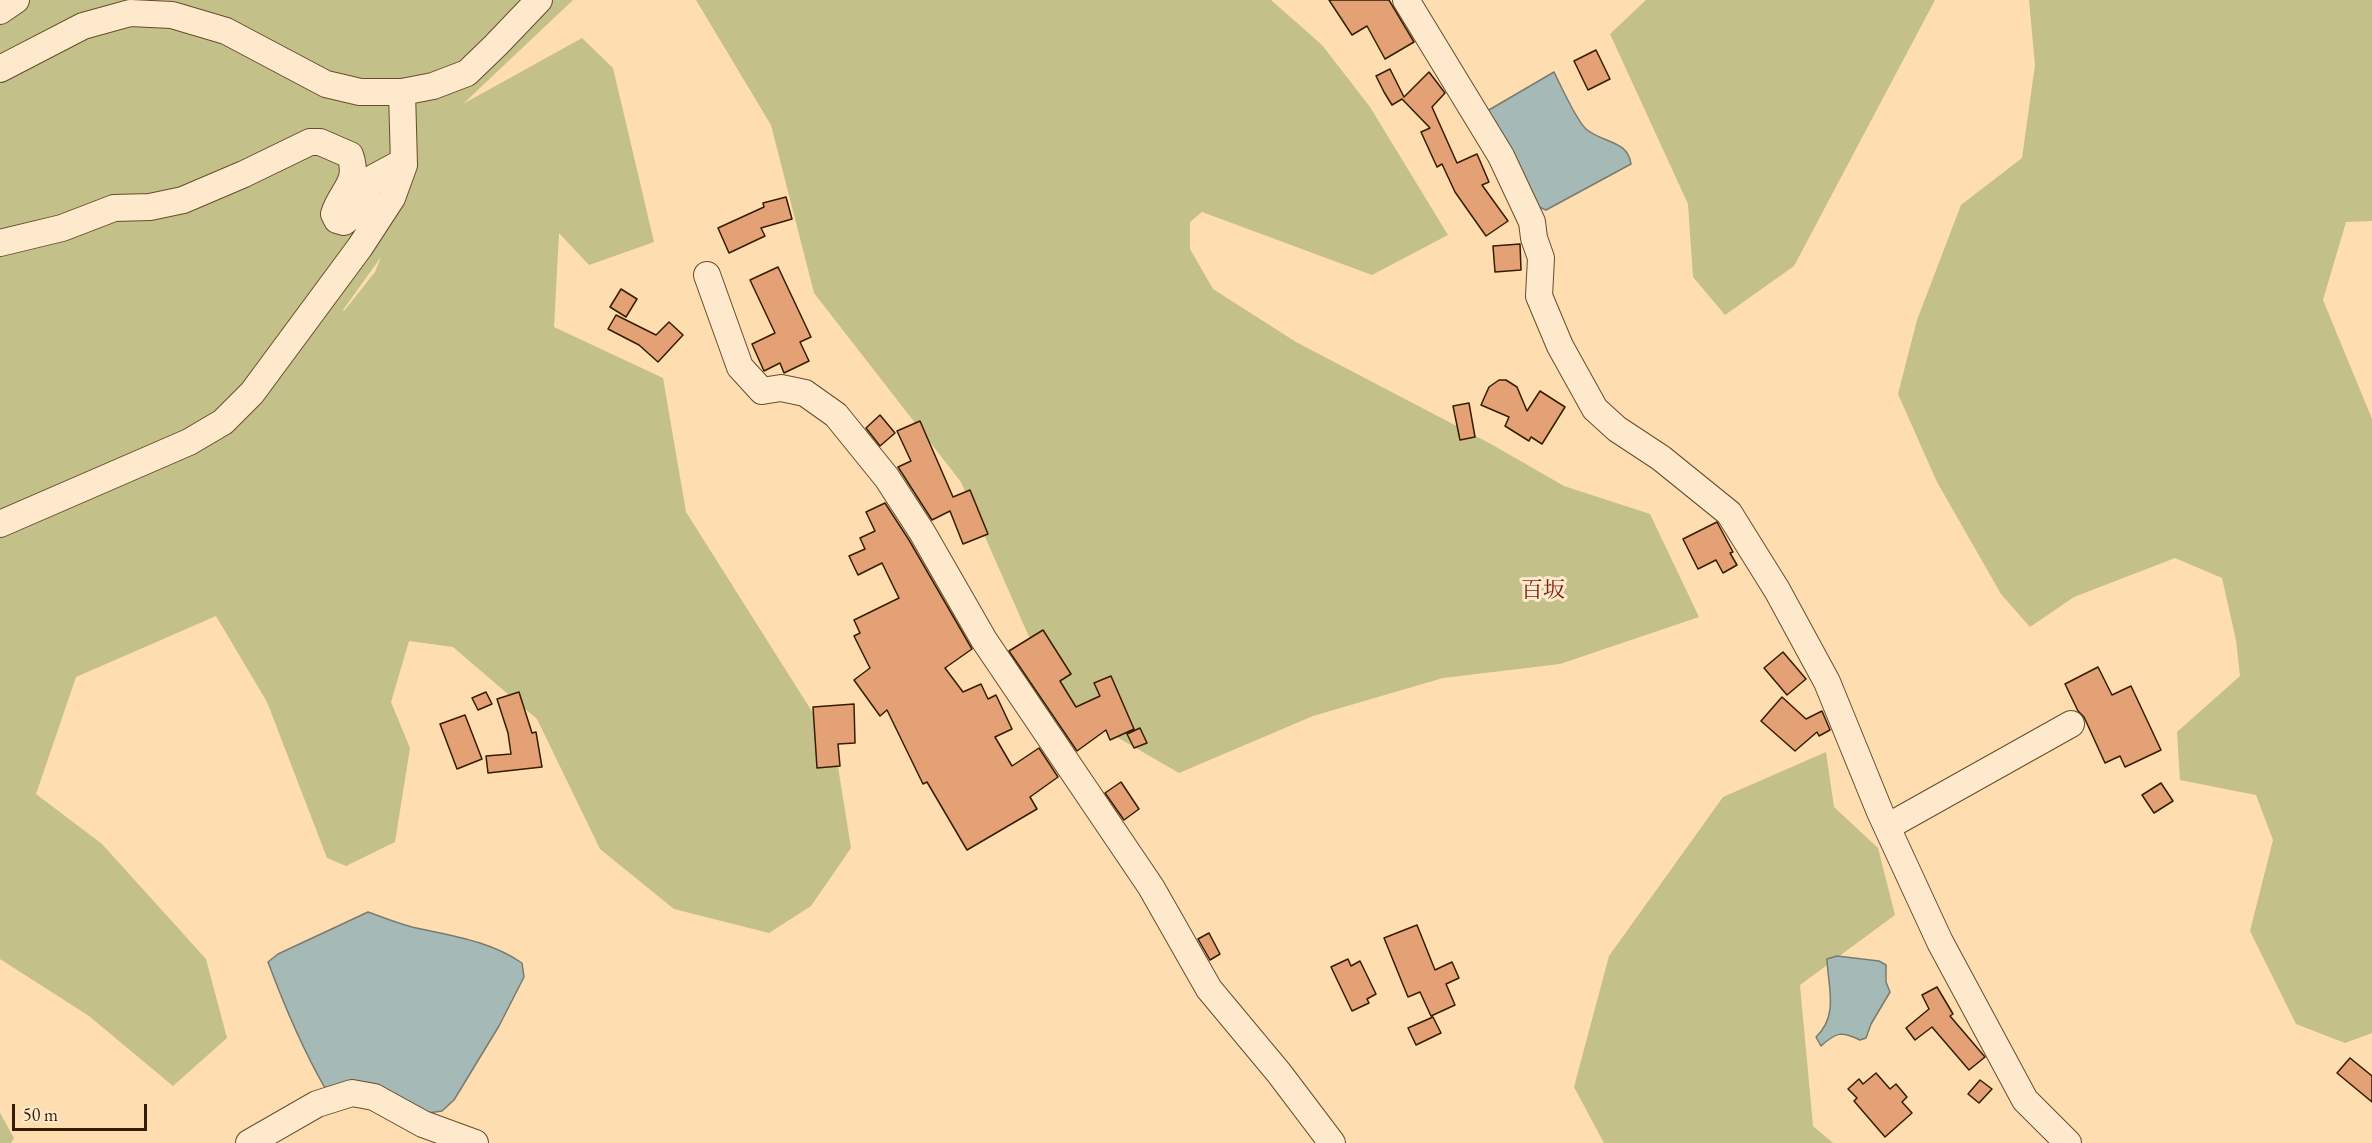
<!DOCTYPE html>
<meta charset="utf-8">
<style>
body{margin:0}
#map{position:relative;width:2372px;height:1143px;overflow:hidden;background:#feddb0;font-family:"EB Garamond",serif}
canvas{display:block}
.scale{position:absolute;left:12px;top:1104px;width:135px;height:27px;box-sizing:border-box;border:3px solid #341d00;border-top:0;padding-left:8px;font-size:18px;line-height:21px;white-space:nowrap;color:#341d00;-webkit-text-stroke:4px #fee9cc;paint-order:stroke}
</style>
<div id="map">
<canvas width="2372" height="1143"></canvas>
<div class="scale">50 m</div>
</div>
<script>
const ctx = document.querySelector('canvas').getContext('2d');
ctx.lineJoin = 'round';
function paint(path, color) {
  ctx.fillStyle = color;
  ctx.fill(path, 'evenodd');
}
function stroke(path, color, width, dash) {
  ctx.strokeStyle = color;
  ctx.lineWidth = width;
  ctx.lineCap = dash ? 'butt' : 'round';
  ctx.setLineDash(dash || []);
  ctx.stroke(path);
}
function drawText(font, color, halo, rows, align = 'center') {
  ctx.font = font + ' "EB Garamond","Noto Serif JP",serif';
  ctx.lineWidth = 6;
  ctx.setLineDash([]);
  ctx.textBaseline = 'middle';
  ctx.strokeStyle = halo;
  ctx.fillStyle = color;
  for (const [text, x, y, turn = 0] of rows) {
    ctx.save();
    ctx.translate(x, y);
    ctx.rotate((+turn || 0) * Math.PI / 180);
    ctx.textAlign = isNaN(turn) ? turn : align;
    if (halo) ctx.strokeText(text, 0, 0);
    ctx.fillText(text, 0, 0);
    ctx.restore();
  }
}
paint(new Path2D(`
 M0,0H573L463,104L582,38L613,68L654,242L589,265L559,233L554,327L663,378L686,512L835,748L851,848L811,906L769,933L674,909L600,849L537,719L453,647L409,641L391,702L410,748L395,842L346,866L327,858L267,702L216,616L76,677L36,794L102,844L206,959L227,1038L173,1086L89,1016L0,959ZM381,257L375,272L344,311L343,310Z
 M696,0H1271L1322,45L1370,107L1448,235L1372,275L1202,212L1190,222V249L1213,289L1296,342L1491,444L1564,486L1650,514L1699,617L1560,664L1443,678L1313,716L1179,773L1058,703L961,482L814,293L771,125Z
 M1646,0H1935L1794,266L1725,315L1693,277L1688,204L1610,34Z
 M2029,0H2372V221L2346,222L2323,300L2372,419V1033L2345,1043L2296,1024L2250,931L2273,840L2256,795L2180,780L2177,732L2240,676L2236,640L2222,578L2175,558L2074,597L2030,627L2001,594L1937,482L1898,394L1917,320L1961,205L2022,158L2035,65Z
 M1826,752L1834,807L1878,848L1895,915L1800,985L1813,1126L1833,1143H1604L1574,1087L1609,956L1723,797Z
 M0,1113L14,1138L11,1143H0Z`), '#c3c089');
const water = new Path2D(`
 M1554,72C1561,86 1576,120 1586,129C1602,143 1628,140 1631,164L1546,210L1539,207L1482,114Z
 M368,912C382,917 397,923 412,927C451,936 488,940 522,963L524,977L499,1026L454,1100L442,1111L428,1113L346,1082L325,1088C302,1048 284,1005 268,962L278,954Z
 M1837,956L1879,961L1886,965V982L1890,992L1871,1024L1866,1038L1860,1040C1842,1031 1836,1032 1821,1046L1816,1037C1839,1015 1828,987 1827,959Z`);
paint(water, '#a5b9b7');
stroke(water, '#787b6e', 1.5);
const building = new Path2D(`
 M1329,0H1389L1414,42L1385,59L1367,26L1352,35Z
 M1596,50L1610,79L1588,90L1574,61Z
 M1390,69L1404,97L1429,72L1445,93L1432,107L1457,163L1477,154L1489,182L1482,185L1508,221L1486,236L1455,192L1442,164L1437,167L1421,132L1430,128L1402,99L1392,105L1384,92L1376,76Z
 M786,197L792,219L761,228L765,236L729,253L718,228L764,207L763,203Z
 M1520,244L1521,270L1495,272L1493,246Z
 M778,267L811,337L800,342L809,361L784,373L780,363L764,371L752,344L775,333L750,280Z
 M621,289L637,299L626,317L610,307Z
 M616,315L656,335L669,322L683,335L658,362L639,345L608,329Z
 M1499,380H1506L1517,387L1527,411L1540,391L1565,407L1542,444L1531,437L1529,441L1505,426L1509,417L1481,405L1489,387Z
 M1469,403L1475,437L1460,440L1453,406Z
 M880,415L895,433L880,446L866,428Z
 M920,421L953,497L970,490L988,534L963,544L950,511L932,520L898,467L911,461L897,431Z
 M885,503L909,540L972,649L945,668L963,692L981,684L988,699L996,695L1012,729L995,737L1012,766L1039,748L1058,777L1030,797L1037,809L967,850L927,782L923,784L887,710L880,716L854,680L870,668L854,636L860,633L854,620L899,598L882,563L858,575L849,556L865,549L860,538L875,531L866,512Z
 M1717,522L1733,552L1730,553L1737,565L1723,573L1716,560L1698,569L1683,539Z
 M1043,630L1071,674L1060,681L1076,707L1100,696L1094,683L1111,676L1134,729L1110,740L1106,730L1077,751L1009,651Z
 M1783,652L1806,679L1787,695L1764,668Z
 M2098,667L2112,695L2131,686L2161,750L2125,767L2120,756L2105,763L2084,717L2078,711L2065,684Z
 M486,692L492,704L478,710L472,698Z
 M519,692L532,733L536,732L542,767L488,773L486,756L511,754L508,733L497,699Z
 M1782,697L1806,719L1822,711L1830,730L1819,736L1817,732L1795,751L1761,721Z
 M854,704L855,743L838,744L840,766L817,768L813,707Z
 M465,715L482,759L457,769L440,724Z
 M1140,728L1147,743L1134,748L1127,734Z
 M1121,782L1139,809L1124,820L1105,793Z
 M2161,783L2173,801L2154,813L2142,795Z
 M1417,925L1435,970L1452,962L1459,978L1446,984L1455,1005L1431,1016L1420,992L1408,997L1384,938Z
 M1209,933L1220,954L1210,960L1198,939Z
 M1348,959L1351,966L1360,961L1376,994L1367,999L1369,1003L1352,1011L1331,967Z
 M1937,987L1953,1014L1950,1016L1985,1057L1969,1070L1932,1027L1915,1040L1906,1028L1929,1009L1922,995Z
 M1433,1017L1441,1033L1416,1045L1408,1028Z
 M2350,1058L2372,1076V1102L2337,1073Z
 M1876,1073L1890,1089L1896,1084L1907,1097L1902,1102L1912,1113L1885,1137L1854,1101L1857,1098L1848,1089L1859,1079L1863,1084Z
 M1980,1080L1992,1089L1979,1103L1968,1094Z`);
paint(building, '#e3a175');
stroke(building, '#341d00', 1.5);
const minor = new Path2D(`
 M1406,0L1501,156L1532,222L1534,238L1541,258L1539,296L1560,346L1595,409L1617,429L1661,458L1729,513L1777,590L1827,682L1880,812L1940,942L2025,1100L2068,1143
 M0,11L16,0
 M0,69L83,26L130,13L172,15L226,31L326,84L360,92H402L433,86L467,73L496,45L539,0
 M0,243L62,228L114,208L150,207L183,200L244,174L310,142H320L350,155C360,183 341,191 334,214L337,220L344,222L353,215L373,178L399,164L404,165
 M707,275L740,367L762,391L781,388L805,393L836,415L887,478L922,532L984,640L1151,887L1209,989L1279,1073L1332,1143
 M0,524L189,442L223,422L252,393L360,247L392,198L404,165L402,92
 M1887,827L2071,724
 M249,1143L317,1104L352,1093L374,1097L423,1124L475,1143`);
stroke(minor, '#664d2c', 28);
stroke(minor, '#fee9cc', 26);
drawText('22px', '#7a1f14', '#fee9cc', [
 ["百坂",1543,591]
]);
</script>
